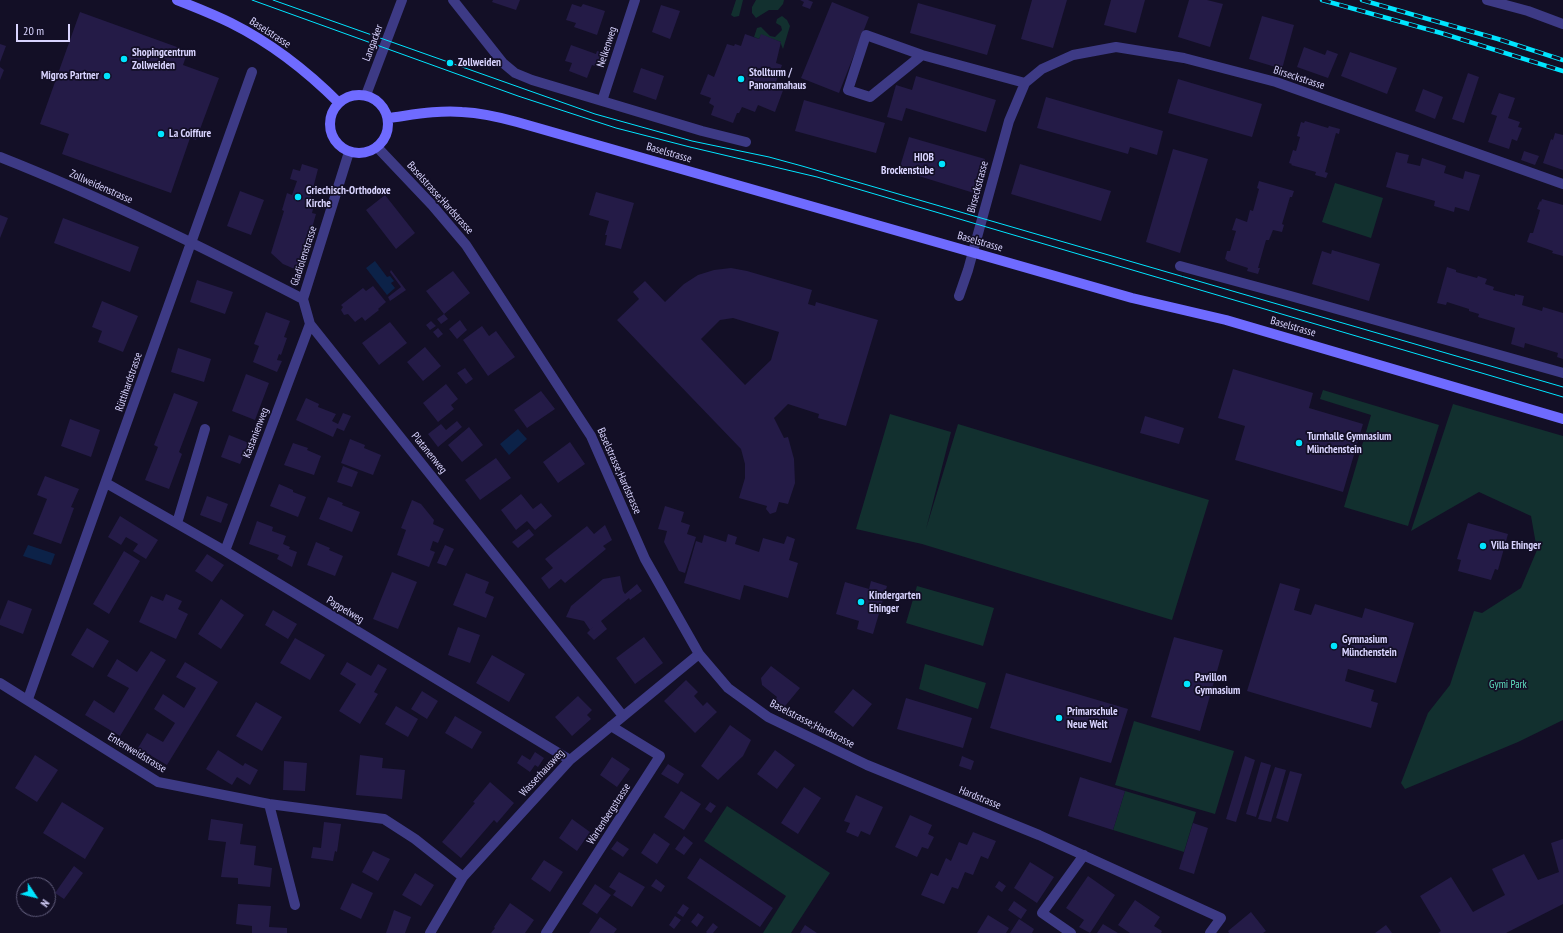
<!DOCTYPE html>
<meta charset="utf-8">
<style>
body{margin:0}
#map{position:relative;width:1563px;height:933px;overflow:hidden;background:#130f26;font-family:"PT Sans Narrow",sans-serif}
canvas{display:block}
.north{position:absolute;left:16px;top:877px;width:40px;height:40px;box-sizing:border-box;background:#130f26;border:1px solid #625e7d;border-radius:50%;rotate:125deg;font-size:11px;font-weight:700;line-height:16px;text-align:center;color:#d9d4ff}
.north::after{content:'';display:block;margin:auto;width:14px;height:18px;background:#00e5ff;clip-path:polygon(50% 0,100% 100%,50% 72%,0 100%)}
.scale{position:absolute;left:16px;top:24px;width:54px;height:18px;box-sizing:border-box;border:2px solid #d9d4ff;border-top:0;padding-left:5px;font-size:12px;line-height:14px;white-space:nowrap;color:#d9d4ff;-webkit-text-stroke:3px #130f26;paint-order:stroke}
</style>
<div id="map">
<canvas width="1563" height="933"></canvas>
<div class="north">N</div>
<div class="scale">20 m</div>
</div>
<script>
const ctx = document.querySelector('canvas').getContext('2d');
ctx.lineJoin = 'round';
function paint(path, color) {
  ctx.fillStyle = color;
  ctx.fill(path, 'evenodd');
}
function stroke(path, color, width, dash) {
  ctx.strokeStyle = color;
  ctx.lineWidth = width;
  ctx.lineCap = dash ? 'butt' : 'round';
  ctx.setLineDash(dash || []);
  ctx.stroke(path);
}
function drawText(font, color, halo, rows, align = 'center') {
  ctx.font = font + ' "PT Sans Narrow",sans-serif';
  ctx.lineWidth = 3.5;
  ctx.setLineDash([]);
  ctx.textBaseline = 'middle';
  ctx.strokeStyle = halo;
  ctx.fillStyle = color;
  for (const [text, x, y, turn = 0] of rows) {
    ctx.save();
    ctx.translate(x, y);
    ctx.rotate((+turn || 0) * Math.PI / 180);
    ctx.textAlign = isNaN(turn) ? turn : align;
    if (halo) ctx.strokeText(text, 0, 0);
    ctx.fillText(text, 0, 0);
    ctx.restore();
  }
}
paint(new Path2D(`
 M736,0H743L739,16L734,17L731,15Z
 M756,0H784L783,4L778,10H769L756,18L752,13V7Z
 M782,16L787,20L790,26L783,49L781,44V42L761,35L759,39L754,37L757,28L761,27L770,36L775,37L782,30L781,26L776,23L777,19Z
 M1335,183L1383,198L1371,238L1322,222Z
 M1323,390L1439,425L1408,526L1344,507L1371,415L1320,399Z
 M1453,404L1563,436V720L1518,742L1405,789L1401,783L1428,713L1450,685L1474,611L1482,613L1521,588L1537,550L1531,516L1479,492L1411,531Z
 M890,414L951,432L926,529L958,424L1209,500L1172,620L922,544L856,529Z
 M917,586L994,608L983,646L906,623Z
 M925,664L986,683L978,709L919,689Z
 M1134,721L1234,751L1215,814L1115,785Z
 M1125,791L1196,812L1184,852L1113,830Z
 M727,806L830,873L791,933H763L786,896L704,841Z`), '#12302f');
paint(new Path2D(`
 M375,261L387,277L390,276L394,281L391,283L395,288L387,295L366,268Z
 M518,429L527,439L509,455L500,444Z
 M28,545L55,554L51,565L23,556Z`), '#0c2248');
paint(new Path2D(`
 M493,0H520L516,10L492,2Z
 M800,0H808L813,2L810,9L802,6L804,2Z
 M1032,0H1067L1053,48L1021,39Z
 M1111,0H1145L1136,33L1104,25Z
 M1189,0H1207L1223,4L1210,47L1178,37Z
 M832,2L869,17L839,93L801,78Z
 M918,3L996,25L987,55L910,33Z
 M572,4L581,7L583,4L605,11L597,35L574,27L576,23L566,20Z
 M661,5L680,11L670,39L652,32Z
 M80,12L188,51L183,65L219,78L196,140L190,138L171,193L62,154L69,134L40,124Z
 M1262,16L1294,25L1282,69L1249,59Z
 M745,34L759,39L761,34L781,42L776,63L782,65L776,82L785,85L775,112L758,105L755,112L742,107L739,113H737L733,123L711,115L714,106L709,103L711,98L700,94L708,74L714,77L727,44L734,46L735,44L741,46Z
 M0,44L6,46L0,62Z
 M571,45L596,54L597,51L608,54L603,69L592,65L587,78L569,71L572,63L565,61Z
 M1304,47L1325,55L1327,50L1338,54L1328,78L1297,67Z
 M1350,52L1397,68L1387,94L1341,76Z
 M0,67L4,70L0,80Z
 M641,68L664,76L656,100L633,92Z
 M1468,73L1479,77L1464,123L1452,119Z
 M916,76L996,100L986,132L906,108L902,121L887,117L896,85L912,90Z
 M1178,79L1262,104L1252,137L1168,113Z
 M1423,89L1443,97L1435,119L1415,111Z
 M1499,93L1515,98L1508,118L1520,122L1518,127L1522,128L1517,141L1512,139L1509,149L1488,142L1497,116L1491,114Z
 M1046,97L1163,131L1157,155L1130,147L1128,154L1037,128Z
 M804,100L885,123L876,153L795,131Z
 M1305,121L1328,128L1329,126L1340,129L1339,134L1336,133L1325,172L1328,173L1326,178L1315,175L1316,172L1291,165L1292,164L1289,163L1293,150L1296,151L1300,137L1297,136L1301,122L1304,123Z
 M1555,133L1563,135V170L1543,163L1551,139L1553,140Z
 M909,137L985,159L974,193L899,170Z
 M1173,149L1208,159L1180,253L1146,242Z
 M1524,151L1539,156L1535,165L1521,160Z
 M1396,152L1409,155L1407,163L1420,166L1422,158L1446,166L1444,173L1463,179L1465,171L1480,175L1469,211L1455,207L1454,212L1434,206L1435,201L1386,187Z
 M302,164L318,169L310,200L315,201L312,213L316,214L306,249L303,248L297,270L283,264L271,253L284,211L282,210L287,193L292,195L297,181L290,179L293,169L300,171Z
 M1020,164L1111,191L1101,221L1011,194Z
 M1259,181L1294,191L1292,197H1290L1282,224L1284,225L1282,232L1273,230L1269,240H1266L1258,268H1260L1258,274L1247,271L1248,268L1227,261V260L1225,259L1227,251H1230L1236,231L1232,230L1236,218L1247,222L1250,210L1253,211L1259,189L1257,188Z
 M240,191L264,200L251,235L227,226Z
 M596,192L634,203L621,249L605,245L607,235H605L609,221L589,215Z
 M385,195L415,233L396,249L366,210Z
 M1542,199L1563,205V256L1552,253L1553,251L1527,242L1530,233H1533L1540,210L1537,209L1540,201L1541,202Z
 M0,215L8,218L0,238Z
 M63,218L139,247L130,272L54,243Z
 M1332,250L1380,264L1369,301L1312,284L1322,251L1331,254Z
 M1447,267L1456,270V272L1477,278L1478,276L1487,279L1485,284L1494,287L1493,290L1515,296V294L1524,296L1522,305L1542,311L1543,307L1563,313V359L1557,357L1558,353L1525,343L1524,348L1511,344L1515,328L1478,317L1479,314L1469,311V309L1447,302L1446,305L1437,303Z
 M731,268L747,271L812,290L808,304L815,306L816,302L878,320L846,426L818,418L819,414L788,404L774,418L784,438L788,437L794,459L795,483L788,504L779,502L776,512L770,514L766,509L767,506L739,498L745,478V464L741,449L617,320L639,299L633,292L645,281L665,302L684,284L698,275L714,270ZM733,318L779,332L771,360L745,385L701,339L720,320Z
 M391,270L406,290L390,301L388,297L401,287L390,272Z
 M453,271L470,293L444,314L426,291Z
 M197,280L233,292L225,314L190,302Z
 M373,286L386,302L378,309L379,310L365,321L362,317L355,322L348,314L344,315L341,310L343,307L341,305L363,288L366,291Z
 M102,301L138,316L123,352L98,342L102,331L92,327Z
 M266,312L290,321L284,337L287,338L281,355L279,354L277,360L282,361L277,372L253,362L259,346L254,344Z
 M444,314L448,319L441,324L437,319Z
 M460,320L467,330L457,339L449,329Z
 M431,321L436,326L430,330L426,325Z
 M390,322L407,343L379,365L362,343Z
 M482,326L489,336L496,331L515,357L488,376L463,340Z
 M438,328L443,334L438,338L433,332Z
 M425,347L441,366L423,381L407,362Z
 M178,348L211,359L204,382L171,372Z
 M465,368L473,379L466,384L457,373Z
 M1233,369L1313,393L1309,408L1363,424L1343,492L1235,460L1245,426L1218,418Z
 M246,374L269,383L255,420L232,411Z
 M446,384L458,399L451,405L454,409L438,422L423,403Z
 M541,391L555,409L527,428L514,410Z
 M174,393L198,402L179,452L182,454L169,489L145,480L158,447L154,445Z
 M306,398L319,404L318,407L336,414L332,421L338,424L343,413L351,416L344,431L337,428L333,437L296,420Z
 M1145,416L1184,428L1179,444L1140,433Z
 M70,419L100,430L91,457L61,446Z
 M457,421L462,427L438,447L428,434L441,424L446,430Z
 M469,427L483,445L462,462L448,445Z
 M229,435L249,443L240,464L221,457Z
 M350,439L365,445L364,448L381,455L373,475L341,463Z
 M570,442L585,464L558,483L543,462Z
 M293,443L308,448L307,450L321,456L314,475L284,465Z
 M496,458L511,478L480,500L465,480Z
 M343,466L358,472L352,487L337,482Z
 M45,476L79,489L71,507L74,508L61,544L33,534L47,499L37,495Z
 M279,484L293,490V492L306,497L298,517L270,506Z
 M521,494L533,509L541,503L552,516L535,530L527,521L516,530L501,510Z
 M207,496L228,504L221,523L200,515Z
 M328,497L343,503L342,505L360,512L352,532L319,519Z
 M412,500L421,504L434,520L433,524L444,529L438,543L433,541L430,550L435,552L429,567L397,555L406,530L401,528Z
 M665,506L684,512L681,522L690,525L687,534L696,537L685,573L679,571L664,542L667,531L658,529Z
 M120,516L158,540L146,559L133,551L138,544L126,537L121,545L108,537Z
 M257,521L273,527L272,531L286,536L283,544L290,547L289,549L297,552L292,567L277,559L279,555L249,544Z
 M1468,523L1508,534L1498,570L1495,569L1491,580L1458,571L1461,560L1457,559Z
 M605,525L612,540L603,546L606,549L565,583L561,579L549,589L541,578L553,568L545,559L587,526L594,534Z
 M529,529L534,535L518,548L512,542Z
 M728,534L737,537L735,544L759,552L763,538L784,544L787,536L795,539L789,560L798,563L788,598L744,585L740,600L684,583L696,541L702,543L704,535L726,542Z
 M316,542L330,548L329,550L343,556L335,576L307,565Z
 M445,545L454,549L446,566L437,563Z
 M124,551L140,561L109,614L93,604Z
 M207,554L224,565L212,582L195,571Z
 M392,572L417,582L398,629L373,619Z
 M466,573L489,582L485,593L494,597L486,618L453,605Z
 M620,576L623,591L625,594L637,584L642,591L630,600L629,598L601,621L607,629L594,640L587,633L594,626L590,630L584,621L566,617L571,606L603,579Z
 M871,581L887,586L873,634L857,629L859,621L836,614L845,582L869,589Z
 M1280,583L1300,589L1294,610L1311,615L1315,604L1362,618L1365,608L1414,623L1396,683L1348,669L1345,681L1374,690L1371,701L1378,703L1371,728L1247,691Z
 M166,594L182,601L178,609L188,614L176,639L139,622L151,596L163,601Z
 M221,599L244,615L221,649L198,634Z
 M8,600L32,609L23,634L0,625V620Z
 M273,610L297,624L288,639L265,625Z
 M458,627L480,635L470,663L448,655Z
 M87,628L109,641L93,668L71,655Z
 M644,637L663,663L635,684L616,658Z
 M1174,637L1223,650L1200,731L1151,717Z
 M295,638L325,655L310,680L280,663Z
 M151,651L166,660L120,736L85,715L94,700L114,713L129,688L107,676L117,659L137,672Z
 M492,655L525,674L509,702L476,683Z
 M185,662L218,682L167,765L138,748L147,733L163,742L175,723L154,709L163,694L184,708L196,688L176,677Z
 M347,662L371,676L378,664L387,669L374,692L378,694L360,724L339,711L356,684L340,674Z
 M771,666L800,688L781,711L773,705L777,697L762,685L761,678Z
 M1006,673L1128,709L1111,763L990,728Z
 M686,680L698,692L694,696L703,706L707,702L717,712L695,733L664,701Z
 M853,689L872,704L853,727L834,712Z
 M422,691L438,701L427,719L411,709Z
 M578,696L592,710L587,715L591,719L572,736L555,717Z
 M906,698L972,718L963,748L897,729Z
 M256,702L282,717L262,751L236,736Z
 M396,706L418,719L408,737L385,724Z
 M455,716L482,732L472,749L445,733Z
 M730,725L751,740L743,756L718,780L701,766Z
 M218,750L243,766L245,763L258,770L250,785L237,777L232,785L206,769Z
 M775,750L795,765L777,789L757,774Z
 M535,752L544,758L538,767L535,765L530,772L517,763L522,755L530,760Z
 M35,755L58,770L37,802L15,788Z
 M360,755L383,758L382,768L405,770L402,799L356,795Z
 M962,756L974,761L971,770L959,766Z
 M1245,756L1255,760L1236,822L1226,819Z
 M612,757L630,769L617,787L600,775Z
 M284,761L307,763L305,791L283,790Z
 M1261,762L1271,765L1256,817L1246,814Z
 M668,764L684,774L678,784L661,774Z
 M1275,767L1286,770L1271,822L1258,819Z
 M1290,771L1302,774L1288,822L1276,818Z
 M1080,777L1125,791L1113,830L1068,816Z
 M490,782L514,803L497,823L494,820L461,858L442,842L475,803L473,802Z
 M804,787L821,798L798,834L781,823Z
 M681,791L701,804L684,830L664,817Z
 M856,795L883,807L870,835L861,831L858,837L846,832L850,823L844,821Z
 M62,802L104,828L85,859L43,833Z
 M710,802L716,806L711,813L705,809Z
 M910,815L932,825L928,834L934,837L928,849L922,847L917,857L895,847Z
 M211,819L243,824L240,844L256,846L254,865L272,868L270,887L238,884V878L221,877L226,842L208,840Z
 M572,819L590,832L577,851L559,838Z
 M324,822L341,824L337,852L335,851L333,861L311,858L313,847L321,848Z
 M1193,823L1208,828L1194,874L1179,869Z
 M973,832L996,841L988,859L981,856L973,875L965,872L958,889L952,887L944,904L921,895L931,873L938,876L946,858L951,861L959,842L967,845Z
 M654,833L670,844L657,864L641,853Z
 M684,836L693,843L684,855L675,849Z
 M1563,839V904L1506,933H1438L1441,931L1420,896L1451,877L1473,912L1505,895L1492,869L1524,854L1538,880L1559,872L1551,843Z
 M617,841L629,849L623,857L611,849Z
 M373,851L390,859L378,881L362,872Z
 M700,858L773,908L760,927L687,878Z
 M544,860L563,872L550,892L531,879Z
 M1030,862L1054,877L1037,903L1014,888Z
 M74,866L83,873L64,899L55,893Z
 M619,872L645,887L632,907L613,895L616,891L609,887Z
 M415,873L434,885L421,906L402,895Z
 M1088,876L1115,895L1090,933L1079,927L1084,920L1066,908Z
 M656,879L665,886L661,892L651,886Z
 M999,881L1006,886L1002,892L995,887Z
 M352,883L373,893L361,919L340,909Z
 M595,884L611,895L597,914L582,904Z
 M1135,900L1160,917L1154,926L1162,931L1161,933H1130L1118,925Z
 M1014,901L1027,910L1021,919L1008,910Z
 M510,903L534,920L525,933H491L495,928L494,927Z
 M238,904L271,906L269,927L287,928V933H252V926L236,924Z
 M683,904L689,908L683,917L677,913Z
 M394,910L411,917L405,933H386Z
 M1251,912L1266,931L1263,933H1229L1228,931Z
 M698,913L704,917L697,927L691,922Z
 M988,915L1009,928L1006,933H977Z
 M675,916L681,920L674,929L669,925Z
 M600,917L617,929L614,933H589Z
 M1019,919L1034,929L1032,933H1010Z
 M713,923L718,927L713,933H707L706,932Z
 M1103,924L1118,933H1097Z
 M805,925L817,933H800Z
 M1386,925L1392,933H1375Z`), '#241b47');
stroke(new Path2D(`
 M453,0L503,63L515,73L532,80L702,131L746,142
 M1487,0L1528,11L1563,24
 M922,55L870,97L848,90L866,35L922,55L1025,83
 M366,95L402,0
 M602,101L635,0
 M377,147L432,205L466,245L591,436L645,559L699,654L728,688L768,717L867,765L1039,835L1221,918
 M0,157C104,198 204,248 303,299L310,324L623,716
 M1180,266L1287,295L1563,373
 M959,296L968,270L1009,121L1025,83L1042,69L1073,55L1116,47L1184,58L1276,82L1563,184
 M303,299L349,152
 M106,483L225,551L570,760
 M177,523L205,429
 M225,551L310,324
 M0,683L158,782L269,804L384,819L415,839L463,877
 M28,699L252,72
 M269,804L295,905
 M430,933L463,877L570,760L699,654
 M546,933L660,756L611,726
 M1071,933L1042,913L1084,855
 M1210,933L1221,918`), '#3d3a85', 10);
stroke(new Path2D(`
 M177,0C195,7 213,14 231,23C271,43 307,71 339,103
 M330 124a29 29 0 1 1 58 0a29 29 0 1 1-58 0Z
 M388,118C412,115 437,110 462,112C481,113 499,117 517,122L1132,298L1226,320L1563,419`), '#6f6bff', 10);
stroke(new Path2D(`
 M252,0L518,96L616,128L690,147L817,177L1563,397
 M273,0L595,114L692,141L769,157L802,166L1563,387`), '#00e5ff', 1);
const rail = new Path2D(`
 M1322,0L1441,33L1563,71
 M1362,0L1498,39L1563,60`);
stroke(rail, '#00e5ff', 4.5);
stroke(rail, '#130f26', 3, [9]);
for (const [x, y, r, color] of [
 [124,59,4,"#00e5ff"],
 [450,63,4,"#00e5ff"],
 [107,76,4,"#00e5ff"],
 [741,79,4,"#00e5ff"],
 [161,134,4,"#00e5ff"],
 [942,164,4,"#00e5ff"],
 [298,197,4,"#00e5ff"],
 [1299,443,4,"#00e5ff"],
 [1483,546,4,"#00e5ff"],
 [861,602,4,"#00e5ff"],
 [1334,646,4,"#00e5ff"],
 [1187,684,4,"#00e5ff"],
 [1059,718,4,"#00e5ff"]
]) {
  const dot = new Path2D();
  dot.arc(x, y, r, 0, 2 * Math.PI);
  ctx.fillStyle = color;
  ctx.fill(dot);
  stroke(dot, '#130f26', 1.5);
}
drawText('11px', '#d9d4ff', '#130f26', [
 ["Baselstrasse",270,33,33],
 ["Langacker",373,43,-69],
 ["Nelkenweg",607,47,-72],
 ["Birseckstrasse",1299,78,18],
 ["Baselstrasse",669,153,16],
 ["Zollweidenstrasse",101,187,24],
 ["Birseckstrasse",978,187,-75],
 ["Baselstrasse;Hardstrasse",440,198,48],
 ["Baselstrasse",980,242,16],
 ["Gladiolenstrasse",304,256,-72],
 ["Baselstrasse",1293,327,16],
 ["Rüttihardstrasse",129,382,-71],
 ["Kastanienweg",256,433,-69],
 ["Platanenweg",429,453,51],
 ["Baselstrasse;Hardstrasse",619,471,66],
 ["Pappelweg",345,610,31],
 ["Baselstrasse;Hardstrasse",812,724,27],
 ["Entenweidstrasse",137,753,31],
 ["Wasserhausweg",542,773,-47],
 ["Hardstrasse",980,798,22],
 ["Wartenbergstrasse",609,814,-57]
]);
drawText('bold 11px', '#d9d4ff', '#130f26', [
 ["Shopingcentrum",132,53],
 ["Zollweiden",132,66],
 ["Zollweiden",458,63],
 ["Stollturm /",749,73],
 ["Panoramahaus",749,86],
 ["Migros Partner",99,76,"right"],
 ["La Coiffure",169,134],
 ["HIOB",934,158,"right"],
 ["Brockenstube",934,171,"right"],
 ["Griechisch-Orthodoxe",306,191],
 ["Kirche",306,204],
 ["Turnhalle Gymnasium",1307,437],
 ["Münchenstein",1307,450],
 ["Villa Ehinger",1491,546],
 ["Kindergarten",869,596],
 ["Ehinger",869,609],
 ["Gymnasium",1342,640],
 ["Münchenstein",1342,653],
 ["Pavillon",1195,678],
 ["Gymnasium",1195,691],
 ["Primarschule",1067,712],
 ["Neue Welt",1067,725]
], 'left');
drawText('11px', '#5fe0c0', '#130f26', [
 ["Gymi Park",1508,685]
]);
</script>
